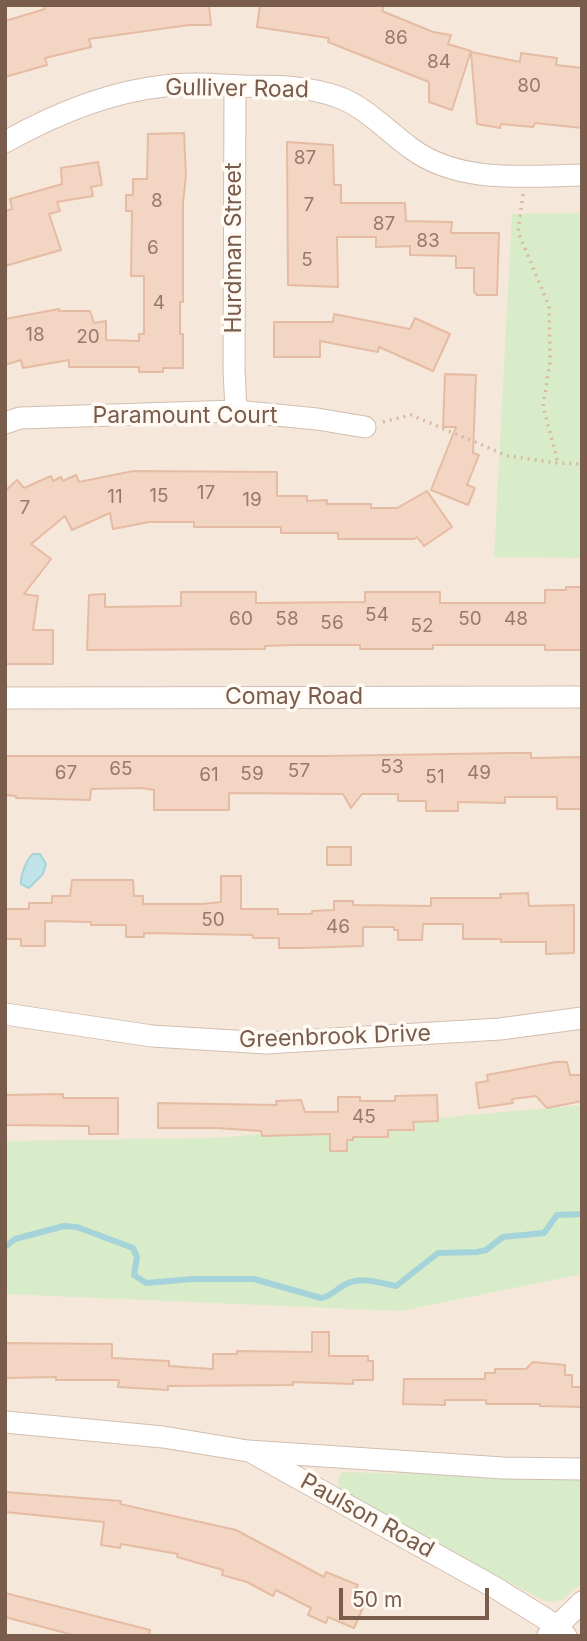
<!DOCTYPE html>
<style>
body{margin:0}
#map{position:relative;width:587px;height:1641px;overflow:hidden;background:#fdf6ec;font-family:Inter,sans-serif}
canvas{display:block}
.frame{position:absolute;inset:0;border:7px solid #7a5c4d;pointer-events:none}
.scale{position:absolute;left:339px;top:1588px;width:150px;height:32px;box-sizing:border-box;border:4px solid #7a5c4d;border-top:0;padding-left:9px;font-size:21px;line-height:24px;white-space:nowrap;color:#7a5c4d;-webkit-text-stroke:5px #fffaf3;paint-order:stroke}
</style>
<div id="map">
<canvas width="587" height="1641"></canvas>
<div class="frame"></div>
<div class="scale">50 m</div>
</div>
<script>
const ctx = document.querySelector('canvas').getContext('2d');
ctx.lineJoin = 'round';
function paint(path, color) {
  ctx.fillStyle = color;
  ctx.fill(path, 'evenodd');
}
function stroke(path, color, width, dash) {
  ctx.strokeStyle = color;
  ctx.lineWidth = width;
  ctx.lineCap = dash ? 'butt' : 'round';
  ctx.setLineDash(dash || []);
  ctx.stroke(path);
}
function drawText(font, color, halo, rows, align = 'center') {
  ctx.font = font + ' Inter,sans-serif';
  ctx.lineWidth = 7;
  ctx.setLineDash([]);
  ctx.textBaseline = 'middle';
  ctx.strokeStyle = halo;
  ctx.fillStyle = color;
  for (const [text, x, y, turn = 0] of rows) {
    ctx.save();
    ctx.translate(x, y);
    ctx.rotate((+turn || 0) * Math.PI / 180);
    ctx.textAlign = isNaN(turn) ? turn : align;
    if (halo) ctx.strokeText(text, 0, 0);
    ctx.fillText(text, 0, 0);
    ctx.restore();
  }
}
paint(new Path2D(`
 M5,5H582V1636H5Z`), '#f5e8da');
paint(new Path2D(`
 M582,213V558L494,557L512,214Z
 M582,1105V1274L401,1311L5,1294V1141L215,1138Z
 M342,1472L582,1478V1583L562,1600L547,1602L341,1494L338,1480Z`), '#d8ecc9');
const water = new Path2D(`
 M33,854H40L46,864L43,874L29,888L21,884C20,876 27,858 33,854Z`);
paint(water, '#bfe3e8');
stroke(water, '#a5d3da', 2);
stroke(new Path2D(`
 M5,1247L15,1239L64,1226L77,1227L133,1248L137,1257L134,1275L146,1283L193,1279H254L321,1298C332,1296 336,1289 346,1284C362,1276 380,1283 396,1286L438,1253L477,1252L486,1250L503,1237L544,1233L557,1215L582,1214`), '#a5d3da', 6);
const building = new Path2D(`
 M44,5H209L211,25H189L89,39L91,47L45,58L47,65L5,77V21L45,9Z
 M260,5H384L382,11L433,32L451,35L448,44L471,51L452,110L429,102V82L328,42L329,38L257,27Z
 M471,52L520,62L521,53L557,58L556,65L582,68V128L535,123L533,127L501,124L500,128L477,124Z
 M184,133L186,175L183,203V302H180V334H183V368H163V372H139V367H69V360L23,368L21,360L5,365V319L59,309V311H90L94,323L106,321V340L139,341V334H144V276H131L132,211H126V195H133V179H147L148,134Z
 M287,142L333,145L334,185H341V203H405L406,221L452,222L451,233H499L497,295H477L474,292V268H456V256L410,255V246L376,247V237H337L338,287L288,285Z
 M98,162L102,185L91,187L93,196L57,202L60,211L49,214L61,250L5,266V211L12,209L10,199L62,184L61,168Z
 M334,314L410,329L415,318L450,334L433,371L379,347L378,352L320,341V357H274V322H333Z
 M445,374L476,375L473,453L479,455L467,485L475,488L468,505L431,490L456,427H443Z
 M133,471L277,472V496H307V501L327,500V504H371V508H397L427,491L452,527L424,546L417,537L414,539H338V533H281V527H194V522H149L113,529L110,513L72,530L65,516L31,544L51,559L24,594L38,596L33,630H53V664H5V491L17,480L24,488L51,476L53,481L61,477L63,481L76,475L79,482Z
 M566,587H582L581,650H545V645H433V649H360V645H293L265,646V649L87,650L89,595L105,594V607L181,606V592H256V603L365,602V592H440V603H545V590H566Z
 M509,753H531V758L582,757V809H557V797H505V803L458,802V811H426V801H398V794H362L351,808L343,794L229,793V810H154V790L142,788L91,789L90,800L16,798V796L5,795V756H327Z
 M327,847H351V865H327Z
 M221,876H241V909H278V914H312V911L334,910V901H353V905L431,906V898H501L500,894L528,893L529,906L574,905V953L546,954V942H501V939H463V924H423L422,940H398V930H394V927H363V946L302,948H279V938H253V935L144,933V937H126V925H91V922L45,921V946H21V939H5V909H29V903H52V896H70L72,880H133L134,896H143V904H202L221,902Z
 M556,1062H567L570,1075H582V1101L547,1108L536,1096L512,1099L513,1103L479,1108L476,1083L488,1081L487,1075Z
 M63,1094V1098H118V1134H89V1126L5,1125V1095Z
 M437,1095L438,1121L413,1122L414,1130H388V1137H353V1140H347V1151H330V1134L262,1136L261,1131L216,1128H158V1103L277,1105L276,1101L301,1100L305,1112H338V1097H360V1101H395V1096Z
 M312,1332H329V1356H368V1361H373V1380H353V1384L293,1382V1385L168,1386V1390L118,1387L119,1380H56V1377L5,1378V1343L112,1344V1358L169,1361V1366L213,1369V1354H237V1351L312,1352Z
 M533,1362L565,1365V1375H572V1387H582V1407L540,1406V1404H486V1400H445V1405L403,1404L404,1379H485V1373H495V1369H526Z
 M5,1492L121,1501L120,1504L236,1530L324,1577L326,1572L358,1585L355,1591L368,1596L354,1628L328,1617L326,1623L308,1615L311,1608L276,1590L273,1596L247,1582L222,1575L223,1570L177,1557L178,1554L121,1544L120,1548L101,1545L104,1522L5,1512Z
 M5,1593L150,1630L149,1636H77L5,1617Z`);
paint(building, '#f3d5c3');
stroke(building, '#e6bba3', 2);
const minor = new Path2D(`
 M235,86L234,369L236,411
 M5,142C55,114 108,92 164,86C190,82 218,85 244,86C277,86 307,86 338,97C366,107 388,132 412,149C460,184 526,176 582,175
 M5,423L20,418L236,411L317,419L365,427
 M5,698L582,697
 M5,1014L152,1036L266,1043L500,1029L582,1018
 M5,1422L163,1437L248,1451L503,1468L582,1469
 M253,1453L494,1587L557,1626L566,1636
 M548,1635L582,1602`);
stroke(minor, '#d1beb0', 23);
stroke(new Path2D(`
 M523,194L518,232L549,306L550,362L543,406L558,463
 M383,422L411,415L508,456L558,463L582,464`), '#d9b8a5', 3.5, [2, 5]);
stroke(minor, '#fff', 21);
drawText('19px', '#987a6a', null, [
 ["86",396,38],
 ["84",439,62],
 ["80",529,86],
 ["87",305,158],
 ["8",157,201],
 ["7",309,205],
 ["87",384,224],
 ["83",428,241],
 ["6",153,248],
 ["5",307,260],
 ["4",159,303],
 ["18",35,335],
 ["20",88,337],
 ["17",206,493],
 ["15",159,496],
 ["11",115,497],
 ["19",252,500],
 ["7",25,508],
 ["54",377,615],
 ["60",241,619],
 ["58",287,619],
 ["50",470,619],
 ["48",516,619],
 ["56",332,623],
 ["52",422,626],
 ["53",392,767],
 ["65",121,769],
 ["57",299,771],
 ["67",66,773],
 ["49",479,773],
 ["59",252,774],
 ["61",209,775],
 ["51",435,777],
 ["50",213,920],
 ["46",338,927],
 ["45",364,1117]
]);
drawText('23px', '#7a5c4d', '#fffaf3', [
 ["Gulliver Road",237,89,1],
 ["Hurdman Street",234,248,-90],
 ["Paramount Court",185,416],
 ["Comay Road",294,697],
 ["Greenbrook Drive",335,1037,-2],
 ["Paulson Road",367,1516,29]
]);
</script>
